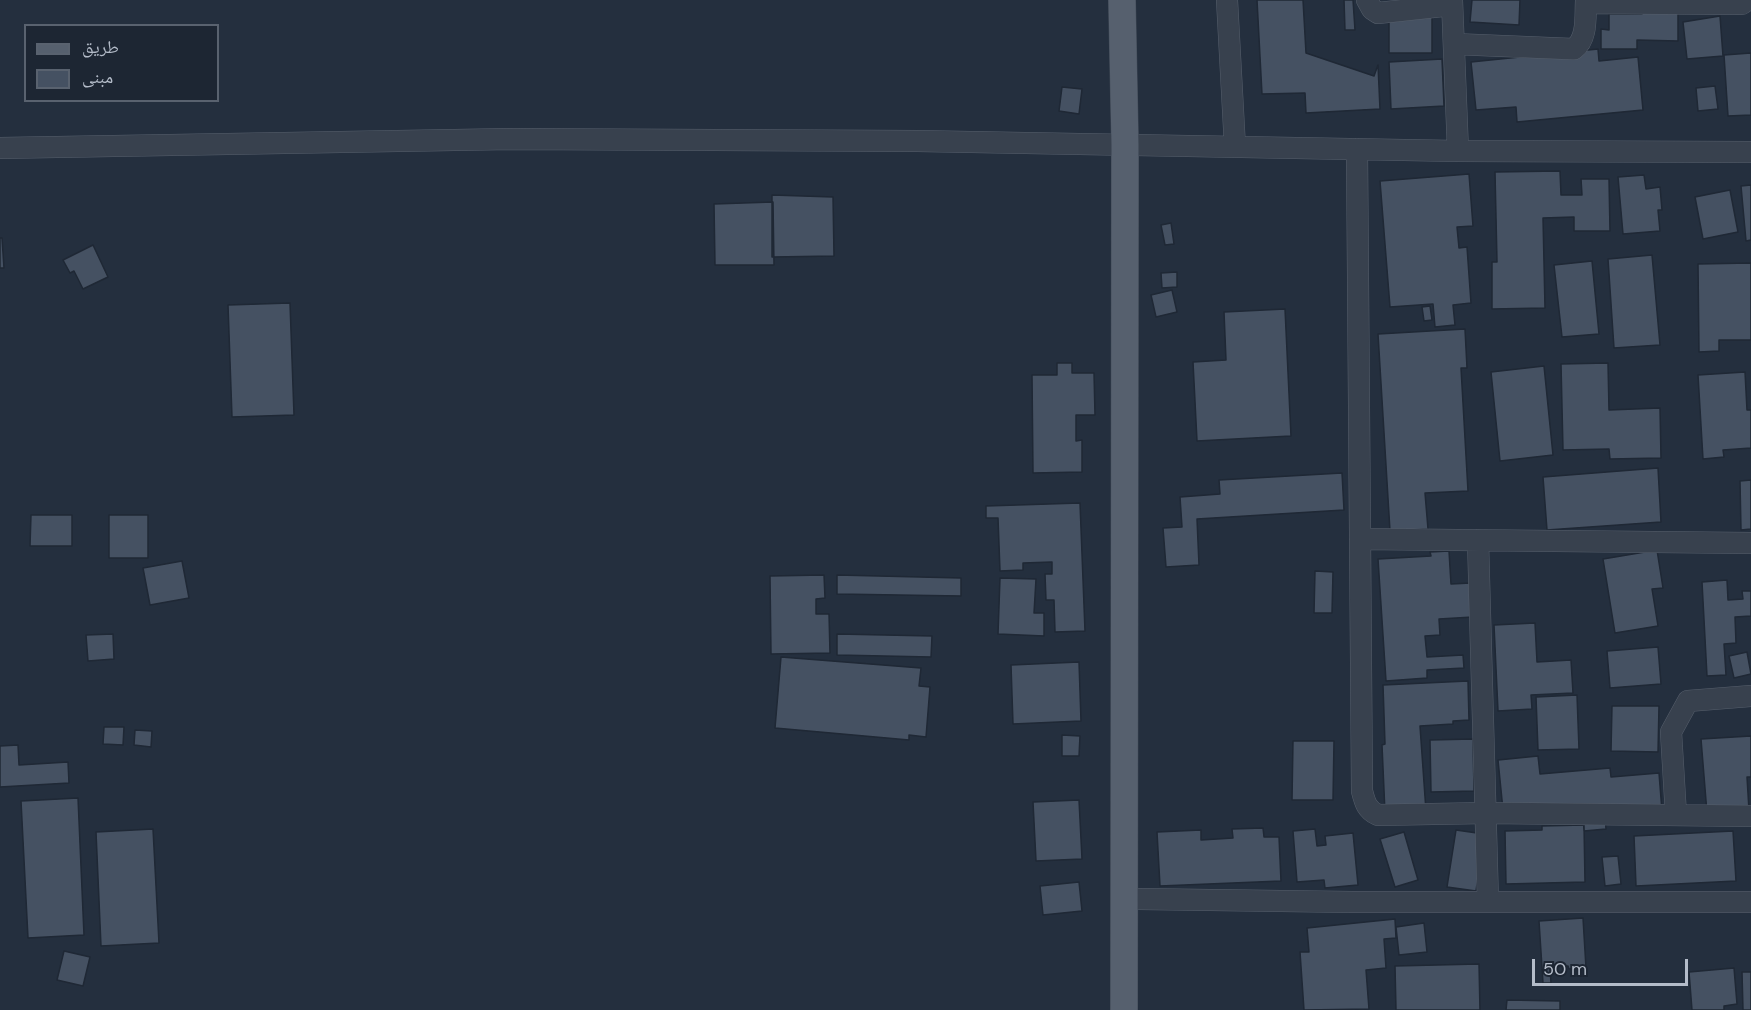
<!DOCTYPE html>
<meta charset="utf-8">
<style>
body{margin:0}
#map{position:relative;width:1751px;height:1010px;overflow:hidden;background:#242f3e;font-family:"DM Sans","Noto Naskh Arabic",sans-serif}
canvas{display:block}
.legend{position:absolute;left:24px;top:24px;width:195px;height:78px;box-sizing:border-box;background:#1d2633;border:2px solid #59626f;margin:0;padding:8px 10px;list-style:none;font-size:18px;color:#b4bcc9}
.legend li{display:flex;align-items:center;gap:12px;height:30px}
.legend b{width:30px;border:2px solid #59626f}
.scale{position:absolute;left:1532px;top:959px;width:156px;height:27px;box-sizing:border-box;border:3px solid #b4bcc9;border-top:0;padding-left:8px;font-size:18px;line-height:21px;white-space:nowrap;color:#b4bcc9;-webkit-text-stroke:4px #1d2633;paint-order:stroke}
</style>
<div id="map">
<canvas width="1751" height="1010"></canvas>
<ul class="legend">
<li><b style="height:8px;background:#56606e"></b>طريق</li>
<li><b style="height:16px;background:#455162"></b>مبنى</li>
</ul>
<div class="scale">50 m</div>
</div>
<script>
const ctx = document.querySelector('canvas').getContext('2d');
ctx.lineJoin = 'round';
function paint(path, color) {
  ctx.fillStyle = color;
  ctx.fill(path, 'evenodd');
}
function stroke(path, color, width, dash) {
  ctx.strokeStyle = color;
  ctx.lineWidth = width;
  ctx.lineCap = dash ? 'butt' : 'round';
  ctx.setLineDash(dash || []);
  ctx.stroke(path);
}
const building = new Path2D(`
 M1257,0H1303L1306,53L1374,76L1378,65L1380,109L1306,113L1305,93L1262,94Z
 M1344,0H1353L1355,30H1345Z
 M1472,0H1520L1519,25L1470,22Z
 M1642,7H1678V41L1637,40V49H1601V29L1609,30V14H1642Z
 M1389,10L1432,11V53H1389Z
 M1720,16L1723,56L1687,59L1683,22Z
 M1598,49L1599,61L1638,57L1643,110L1517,122L1516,107L1476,110L1471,62Z
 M1751,53V115L1728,116L1724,55Z
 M1442,59L1444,106L1391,109L1389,62Z
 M1715,86L1718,109L1698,111L1696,88Z
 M1062,87L1082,89L1079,114L1059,111Z
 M1560,171L1561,195H1582L1581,179H1609L1610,231H1574V217L1543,218L1545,308L1492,309V262H1497L1495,172Z
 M1469,174L1473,226L1457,227L1459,248L1467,247L1471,303L1453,305L1455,325L1435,327L1433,304L1390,307L1380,181Z
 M1644,175L1646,189L1660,187L1662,210H1658L1660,231L1623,234L1618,177Z
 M1751,185V240L1746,241L1741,186Z
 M1730,190L1738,232L1703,239L1695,197Z
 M772,195L833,197L834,256L772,257Z
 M773,202L774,265H715L714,204Z
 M1171,223L1174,244L1165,245L1161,225Z
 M0,238H2L4,268H0Z
 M93,245L108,277L83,289L74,271L70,273L63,260Z
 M1652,255L1660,345L1614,348L1608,259Z
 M1592,261L1599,334L1562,337L1554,265Z
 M1751,263V340H1719V351L1699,352L1698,264Z
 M1177,272V287L1162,288L1161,273Z
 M1172,290L1177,312L1156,317L1151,295Z
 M290,303L294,415L232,417L228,305Z
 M1430,306L1432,320L1424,321L1422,307Z
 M1285,309L1291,436L1197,441L1193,362L1226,360L1224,312Z
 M1465,329L1467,368H1461L1468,491L1425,493L1428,529L1390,531L1378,334Z
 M1057,363H1072V373H1094L1095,415H1076V441L1082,440V472L1033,473L1032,375H1057Z
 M1608,363L1609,410L1660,408L1661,458L1610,459L1609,449L1563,450L1561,364Z
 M1544,366L1553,455L1500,461L1491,372Z
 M1745,372L1747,410H1751V448L1723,450L1724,457L1703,459L1698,375Z
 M1658,468L1661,522L1547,530L1543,477Z
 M1342,473L1344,510L1197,519L1199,565L1166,567L1163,528L1182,527L1180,497L1220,494L1219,480Z
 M1751,480V529L1741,530L1740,481Z
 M1080,503L1085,631L1055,632L1054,600H1046L1045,574H1052V562L1023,563V570L1000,571L998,518H986V506Z
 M31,515H72V546H30Z
 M109,515H148V558H109Z
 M1657,550L1663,588L1652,589L1658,626L1615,633L1603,559Z
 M1449,551L1451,584L1471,583L1473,617L1439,619L1440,635L1425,636L1427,657L1463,655L1464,668L1427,670V678L1386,681L1378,559L1431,556L1430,552Z
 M182,561L189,598L150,605L143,568Z
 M1315,571L1333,572L1332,613H1314Z
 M824,575L825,598L816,599V614H829L830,653L771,654L770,576Z
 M837,575L961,578V596L837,594Z
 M1000,578L1036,579L1034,613H1044V636L998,634Z
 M1727,580L1728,600L1743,599L1742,591H1751V616L1735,617L1736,643L1724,644L1726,675L1707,676L1702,582Z
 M1535,623L1537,662L1571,660L1573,693L1531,695L1532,709L1498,711L1494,625Z
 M113,634L114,659L88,661L86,635Z
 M837,634L932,636L931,657L837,655Z
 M1658,647L1661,684L1610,688L1607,651Z
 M1747,652L1751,674L1734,678L1729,656Z
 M781,657L921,668L919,686L930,687L926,737L909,735V740L775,728Z
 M1079,662L1081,721L1013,724L1011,665Z
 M1468,681L1469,720L1453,721V724L1420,726L1426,811L1385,813L1382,745L1385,744L1383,685Z
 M1577,695L1579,749L1538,750L1536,697Z
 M1612,706H1659L1658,752L1611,751Z
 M104,727H124L123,745L103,744Z
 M135,730L152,731L151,747L134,745Z
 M1062,735L1080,736L1079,756H1062Z
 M1751,736V777H1747L1749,810L1707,813L1701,739Z
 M1473,739L1474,791L1431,792L1430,740Z
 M1293,741H1334L1333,800H1292Z
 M18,745L19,765L68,762L69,783L0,787V746Z
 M1538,756L1540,774L1610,768L1611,777L1659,773L1662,811L1605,816L1606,829L1584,831L1583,813L1504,820L1498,760Z
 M78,798L84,935L28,938L21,801Z
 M1079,800L1082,859L1036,861L1033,802Z
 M1584,825L1585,882L1506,884L1505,831L1542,830V826Z
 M1263,828L1264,837H1279L1281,881L1160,886L1157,832L1201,830V840L1233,838L1232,829Z
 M153,829L159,943L101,946L96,832Z
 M1315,829L1317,846L1326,845L1325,836L1353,833L1358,885L1325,888L1324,880L1297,882L1293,831Z
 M1456,830L1484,834L1476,891L1447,887Z
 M1733,831L1736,881L1636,886L1634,836Z
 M1404,832L1418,880L1395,887L1380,839Z
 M1618,856L1621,884L1605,886L1602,857Z
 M1079,882L1082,911L1043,915L1040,886Z
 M1583,918L1586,968L1569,969L1568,966L1550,967L1551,983H1543L1539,921Z
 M1395,919L1396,938L1384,939L1386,968L1366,970L1369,1009L1304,1010L1300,952H1309L1307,928Z
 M1424,923L1427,952L1399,955L1396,927Z
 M64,951L90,957L83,986L57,980Z
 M1479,964L1480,1010H1396L1395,966Z
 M1734,968L1737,1004L1724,1006V1010H1692L1689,972Z
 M1742,972H1751V1010H1743Z
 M1507,1000L1560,1001V1010H1506Z`);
paint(building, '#455162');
stroke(building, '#1f2835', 1.5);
const minor = new Path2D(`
 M1227,0L1235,147
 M1367,0L1372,9L1378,13L1452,5
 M1452,0L1458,151
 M1586,3L1742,4L1747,0
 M1454,44L1574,49C1588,38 1585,17 1586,0
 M0,148L511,139L917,141L1458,151L1751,152
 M1357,149L1362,791C1365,803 1367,810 1378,815L1487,813L1751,816
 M1360,539L1751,543
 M1478,540L1488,902
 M1676,815L1671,732L1688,701L1751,696
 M1139,899L1352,902H1751`);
const major = new Path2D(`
 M1122,0L1125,145L1124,1010`);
stroke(minor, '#565f6c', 22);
stroke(major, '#414a57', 28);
stroke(minor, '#38414e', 21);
stroke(major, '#56606e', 27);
</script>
